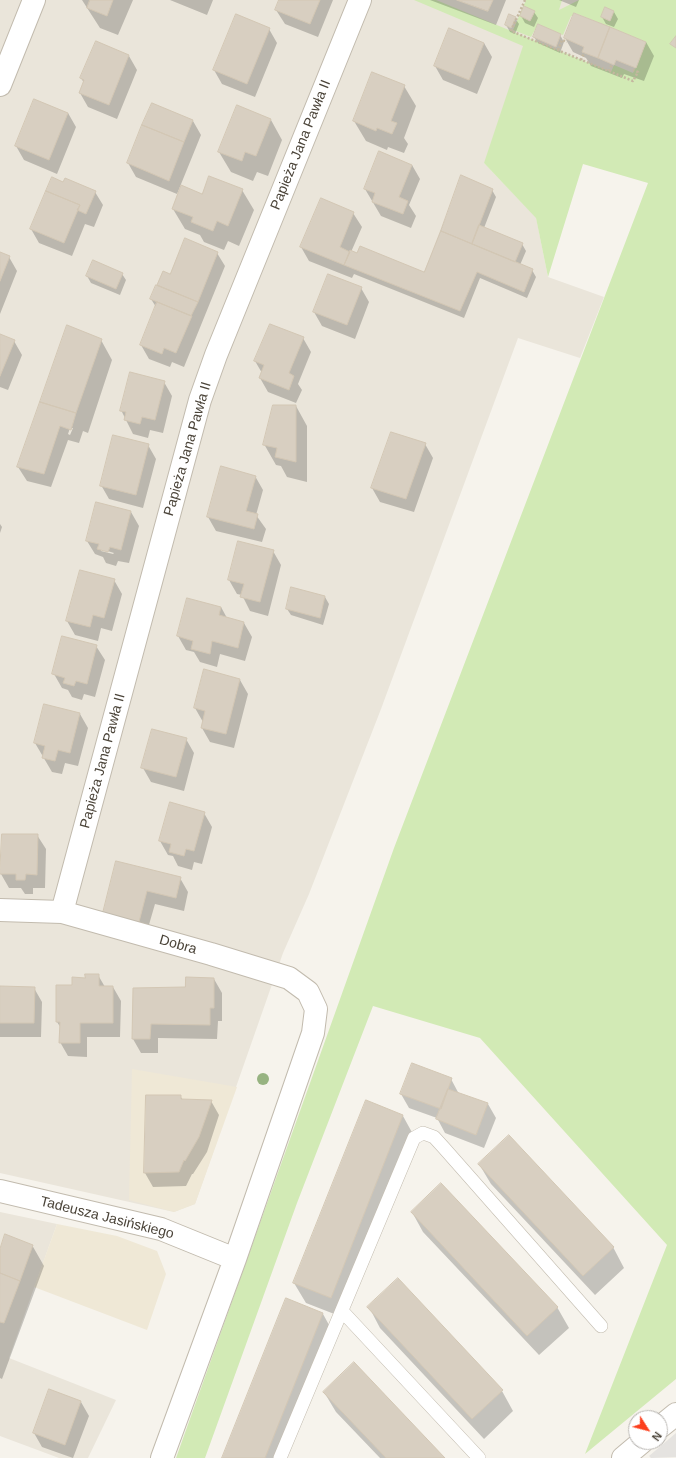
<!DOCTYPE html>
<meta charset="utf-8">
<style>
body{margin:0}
#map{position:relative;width:676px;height:1458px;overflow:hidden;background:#f6f3ec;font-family:Arial,sans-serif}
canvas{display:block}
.north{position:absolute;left:628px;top:1410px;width:40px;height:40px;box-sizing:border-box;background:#fff;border:1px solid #b7b4b0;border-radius:50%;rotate:126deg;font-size:11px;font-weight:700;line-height:16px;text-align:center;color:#4b4439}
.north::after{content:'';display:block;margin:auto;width:14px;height:18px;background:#fc3f1d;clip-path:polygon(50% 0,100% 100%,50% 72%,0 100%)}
</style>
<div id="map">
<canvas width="676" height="1458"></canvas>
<div class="north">N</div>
</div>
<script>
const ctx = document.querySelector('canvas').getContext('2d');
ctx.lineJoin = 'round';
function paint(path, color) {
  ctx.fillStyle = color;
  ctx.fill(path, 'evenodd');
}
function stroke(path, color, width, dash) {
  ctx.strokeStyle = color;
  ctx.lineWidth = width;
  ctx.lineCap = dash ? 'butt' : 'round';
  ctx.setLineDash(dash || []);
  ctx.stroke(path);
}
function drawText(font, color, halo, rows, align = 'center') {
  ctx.font = font + ' Arial,sans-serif';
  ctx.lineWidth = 3;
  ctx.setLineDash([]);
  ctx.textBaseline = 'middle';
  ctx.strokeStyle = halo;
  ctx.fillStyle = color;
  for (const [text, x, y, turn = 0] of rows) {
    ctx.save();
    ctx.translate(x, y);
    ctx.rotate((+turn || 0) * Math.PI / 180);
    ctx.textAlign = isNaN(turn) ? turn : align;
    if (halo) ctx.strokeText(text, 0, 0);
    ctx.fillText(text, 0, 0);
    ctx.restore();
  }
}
paint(new Path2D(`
 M0,0H593L676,53L484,163L536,217L548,277L604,297L580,358L518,338L381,709L309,894L283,953L195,1204L174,1212L0,1173Z
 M0,1212L57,1224L9,1358L116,1400L88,1458H59L0,1436Z`), '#eae5da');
paint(new Path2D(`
 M132,1069L237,1087L195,1204L174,1212L129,1200Z
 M57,1224L117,1236L157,1251L166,1274L147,1330L34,1287Z`), '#efe8d6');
paint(new Path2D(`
 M414,0H436L611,72L614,65L633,73L646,42L575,13L573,16H571L563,35L538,24L531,37L513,30L526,0H562L559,10L579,0H676V1379L585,1454L667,1245L480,1038L373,1006L297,1203L205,1458H176L394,848L648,183L583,164L548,277L536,218L484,163L523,46Z`), '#d2eab5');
paint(new Path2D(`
 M676,1433V1457L651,1458L649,1456Z`), '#e5e3e0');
paint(new Path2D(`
 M82,0H133L118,35L100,28Z
 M170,0H213L207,15Z
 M281,0H333L318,37L285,24L276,10Z
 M430,0H506L496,25Z
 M559,0H579L576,7Z
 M606,9L614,12L618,19L614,27L606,24L602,17Z
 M534,12L538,18L534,27L525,23L521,16Z
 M515,18L519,24L515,34L510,32L506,25Z
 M269,29L277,43L255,97L222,84L214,70Z
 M560,35L564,42L560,53L538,43L534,37Z
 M565,38L646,42L654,56L644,81L624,74L622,78L591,66L586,58L573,52Z
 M96,43L129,56L137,70L117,119L88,107L80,93L84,83L81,78Z
 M484,43L492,57L477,94L443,80L435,66Z
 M404,86L416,106L404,138L408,144L404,153L388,147L387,150L366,141L354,121Z
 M152,104L193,121L201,135L177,194L136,177L128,163Z
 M68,113L76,127L57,174L24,160L16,146Z
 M271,120L282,140L268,176L257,172L253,181L231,172L219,152Z
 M412,165L420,179L409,205L416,216L411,228L381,216L365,189Z
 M462,177L492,190L496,197L484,228L522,244L526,251L520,265L532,270L536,277L527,298L480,278L464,318L354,274L352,278L309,261L301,247L353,213L362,227L351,252L424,274Z
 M64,183L95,192L103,205L94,227L85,224L72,256L39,243L31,229Z
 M242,190L254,210L239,246L228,241L224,250L204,242L200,235L185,229L173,209L202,195Z
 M0,253L9,257L17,271L0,314Z
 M217,253L225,266L184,367L172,362L170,367L149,359L141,345L156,307L151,299L163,273L170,276Z
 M122,274L126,280L120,295L91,283L87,276Z
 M361,288L369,302L355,339L322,326L314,312Z
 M0,335L14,341L22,355L8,390L0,387Z
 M303,338L311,352L298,384L302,390L296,403L268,392L260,378L262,373L255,361Z
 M101,340L112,360L88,433L83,431L79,443L68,440L51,487L27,481L18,467ZM70,428H73L70,435L68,434Z
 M164,382L172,396L163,433L150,430L148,438L133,434L121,410Z
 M296,406L307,426V482L287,477L281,466L276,465L264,444Z
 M425,444L433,458L414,512L380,502L372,488Z
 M148,445L156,459L143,508L109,499L101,485Z
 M255,476L263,490L256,515L266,529L262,542L216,531L208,517Z
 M131,512L139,526L129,563L118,561L116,566L106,563L103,557L95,554L87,541ZM101,549L114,553L113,554L101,551Z
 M0,524L2,527L0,533Z
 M273,551L281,565L268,616L250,611L242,595L237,594L229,580Z
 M114,580L122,594L112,631L101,628L98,641L75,635L67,621Z
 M325,597L329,604L323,625L291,615L287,609Z
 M221,607L227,618L244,623L252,637L245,661L220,654L217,667L200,662L194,652L186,650L178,636Z
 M96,646L105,660L95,697L84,694L82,700L72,697L68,690L62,688L54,674Z
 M204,670L240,680L248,694L234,748L210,742L202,728L203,722L195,708Z
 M45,706L80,714L88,728L78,766L65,763L62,774L52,772L35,743Z
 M186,739L194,753L184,791L151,782L143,768Z
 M204,813L212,827L202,864L194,862L192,870L178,866L173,856L168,855L160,841Z
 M37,835L46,849L45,888H33V894H25L21,888H9L1,874Z
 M117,862L180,878L188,892L184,911L155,904L146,935L112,926Z
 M98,975L105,987H113L121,1001L120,1037H87V1057L68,1056L60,1042L61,1028L57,1022V986H73L86,979Z
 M214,979L222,993V1021H218L217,1039L158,1038V1053H141L133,1039L186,988Z
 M0,987L34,988L42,1002L41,1037H0Z
 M451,1079L459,1094L488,1104L496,1118L484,1148L445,1133L437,1118L409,1108L401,1094Z
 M180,1096L183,1100L211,1101L219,1115L207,1152L193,1174H192L186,1186L153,1187L145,1173Z
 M366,1101L403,1116L414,1136L342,1317L306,1303L294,1283Z
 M479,1164L613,1247L624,1268L595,1295L491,1184Z
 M412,1212L557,1307L569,1328L539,1355L423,1232Z
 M32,1245L44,1266L2,1379L0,1378V1252Z
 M287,1299L323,1314L334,1334L285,1458H223Z
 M369,1307L502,1391L513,1411L484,1439L380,1328Z
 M49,1391L81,1402L89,1416L73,1458L42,1447L34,1433Z
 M324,1392L444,1458H380L336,1412Z`), '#0003');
const building = new Path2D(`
 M90,0H113L107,16L87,8Z
 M279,0H320L310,24L275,10Z
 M457,0H493L488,11Z
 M524,6L535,11L530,21L520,16Z
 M605,7L614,11L610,21L601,17Z
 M574,13L610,27L598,58L582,52L584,47L564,38Z
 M236,14L270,28L247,84L213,70Z
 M509,14L516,17L511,28L505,25Z
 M538,24L561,34L556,47L533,37Z
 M610,27L646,42L636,68L616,60L614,65L598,58Z
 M449,28L484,43L469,80L434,66Z
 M676,36V48L670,44Z
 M96,41L129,55L109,105L79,93L84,80L80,78Z
 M372,72L405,85L391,121L397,123L392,134L377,128L376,131L353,121Z
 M34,99L68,113L49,160L15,146Z
 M152,103L193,120L184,142L142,125Z
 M237,105L271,119L256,156L245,152L242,161L218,152Z
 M142,125L184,142L169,181L127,163Z
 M379,151L412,165L399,197L408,201L403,214L372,202L375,193L364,189Z
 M461,175L493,189L472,244L441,231Z
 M209,176L243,189L228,226L217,221L213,231L191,222L193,217L172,209L181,185L202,194Z
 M52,177L63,182L65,178L96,191L86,214L77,210L80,205L46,191Z
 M46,191L80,205L64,243L30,229Z
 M321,198L354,212L340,247L350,252L344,265L300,247Z
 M479,225L523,243L515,262L472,244Z
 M441,231L533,269L524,292L477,272L460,311L344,265L350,250L357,253L360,246L424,272Z
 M185,238L218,252L198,302L157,285L163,271L170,274Z
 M0,252L10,256L0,281Z
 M93,260L123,273L116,289L86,276Z
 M328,274L362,287L347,325L313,312Z
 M156,285L198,302L191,316L150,299Z
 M157,302L192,316L176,353L164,348L162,354L140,345Z
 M270,324L304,337L289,373L294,376L289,390L259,378L264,365L254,361Z
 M67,325L102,339L76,413L40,402Z
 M0,334L15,340L0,376Z
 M130,372L165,381L155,420L142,417L140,424L124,420L126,412L120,411Z
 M40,402L76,413L71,430L60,426L44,474L17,467Z
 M273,405H296V462L275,457L277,448L263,445Z
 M391,432L426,443L406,499L371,488Z
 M113,435L149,444L136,495L100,486Z
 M221,466L256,476L246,511L258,514L254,529L207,517Z
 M96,502L131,511L121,550L110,547L108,552L97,549L99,544L86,541Z
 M238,541L274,550L260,602L240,597L244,584L228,580Z
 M80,570L115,579L104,618L93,615L90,627L66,621Z
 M291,587L325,596L320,618L286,609Z
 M187,598L221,607L219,615L244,622L238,648L212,641L210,654L191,649L193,641L177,636Z
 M62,636L97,645L87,684L76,681L74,686L63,683L65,678L52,674Z
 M204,669L240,679L226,734L201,728L205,711L194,708Z
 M44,704L80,713L70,753L58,750L55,761L42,758L45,746L34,743Z
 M152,729L187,738L176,777L141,768Z
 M170,802L205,812L194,851L186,849L184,856L169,852L171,844L159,841Z
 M2,834H38L37,875L26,874L25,880H16V874H0Z
 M116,861L181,877L176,898L147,891L139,922L103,913Z
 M85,974H99V986H113V1023H80V1043H59L60,1022H56V985H72V977L85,978Z
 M186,977L214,978V1008H210V1025L151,1024L150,1039H132L133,988L185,987Z
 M0,986L35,987L34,1023H0Z
 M412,1063L452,1078L441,1109L400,1094Z
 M448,1089L488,1103L476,1135L436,1119Z
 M146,1095H181V1099L212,1100L199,1137L185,1161L184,1160L179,1172L144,1173Z
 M366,1100L403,1115L331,1298L293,1283Z
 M509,1135L614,1247L583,1276L478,1164Z
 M441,1183L558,1307L527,1336L411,1212Z
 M5,1234L33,1245L20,1281L0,1273V1249Z
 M0,1273L20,1281L4,1323L0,1322Z
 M398,1278L503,1390L472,1419L367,1307Z
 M286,1298L323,1313L265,1458H222Z
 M354,1362L445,1458H386L323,1392Z
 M49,1389L81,1401L65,1445L33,1433Z`);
paint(building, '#d8cfc1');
stroke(building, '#d3c7b4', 1);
const service = new Path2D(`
 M342,1311L479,1458
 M280,1458L414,1138L423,1133L434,1137L444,1148L601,1326`);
const minor = new Path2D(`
 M0,85L34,0
 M0,910L62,912L211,954L289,978L308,992L316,1009L313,1033L235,1259L162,1458
 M62,912L200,400L216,355L360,0
 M0,1191L161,1229L235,1259
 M660,1427L676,1414
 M623,1458L642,1442`);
stroke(service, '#c2bbae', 14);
stroke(minor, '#c2bbae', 24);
stroke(new Path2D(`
 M525,0L511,31L633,81L638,72L633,70
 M558,50L562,40L567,42
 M581,60L584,53
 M609,71L612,64`), '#c4b79f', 2.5, [2, 2]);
stroke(service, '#fff', 13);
stroke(minor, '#fff', 22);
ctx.fillStyle = '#97b381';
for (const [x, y] of [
 [263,1079]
]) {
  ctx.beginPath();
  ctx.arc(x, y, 6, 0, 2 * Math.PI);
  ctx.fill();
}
drawText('14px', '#4b4439', '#fff', [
 ["Papieża Jana Pawła II",301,145,-68],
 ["Papieża Jana Pawła II",188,449,-74],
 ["Papieża Jana Pawła II",103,761,-75],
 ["Dobra",178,945,16],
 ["Tadeusza Jasińskiego",107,1218,14]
]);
</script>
